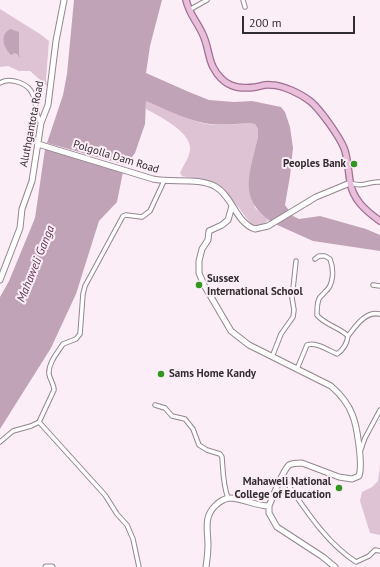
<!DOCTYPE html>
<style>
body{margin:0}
#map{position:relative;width:380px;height:567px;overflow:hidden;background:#fceef7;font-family:"PT Sans",sans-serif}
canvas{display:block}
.scale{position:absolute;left:242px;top:16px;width:113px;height:18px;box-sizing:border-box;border:2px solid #322d30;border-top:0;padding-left:5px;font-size:12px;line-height:14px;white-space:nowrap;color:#322d30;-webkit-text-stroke:3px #fceef7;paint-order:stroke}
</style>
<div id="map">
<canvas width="380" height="567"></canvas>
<div class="scale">200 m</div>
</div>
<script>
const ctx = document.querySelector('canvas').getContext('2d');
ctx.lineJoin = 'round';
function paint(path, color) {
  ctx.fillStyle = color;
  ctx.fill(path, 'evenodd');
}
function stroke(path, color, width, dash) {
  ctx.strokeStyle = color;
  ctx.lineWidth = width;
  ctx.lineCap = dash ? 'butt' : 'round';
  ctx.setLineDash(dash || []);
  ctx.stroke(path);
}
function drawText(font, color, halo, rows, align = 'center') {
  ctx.font = font + ' "PT Sans",sans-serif';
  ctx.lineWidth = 4;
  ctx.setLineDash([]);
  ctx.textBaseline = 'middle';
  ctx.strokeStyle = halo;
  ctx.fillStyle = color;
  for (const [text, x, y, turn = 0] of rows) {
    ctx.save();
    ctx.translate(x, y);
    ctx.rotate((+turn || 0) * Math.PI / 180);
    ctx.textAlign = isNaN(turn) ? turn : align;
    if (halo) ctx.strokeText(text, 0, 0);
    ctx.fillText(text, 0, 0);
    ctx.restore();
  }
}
paint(new Path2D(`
 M0,9L40,34L49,41L46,79L47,86L30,71H19L8,66L0,67Z
 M146,100C163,108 189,121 207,124C221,126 236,124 250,123L255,124L258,129V136L249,184L255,208L269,220L261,226H253C240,211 228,189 209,181C201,178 190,178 182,176L180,173C183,166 191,155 190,147C189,131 159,116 146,109Z
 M380,465V535L370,533L360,501L362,492L372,487L378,481Z`), '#dec3d5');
paint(new Path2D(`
 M74,0H162L150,46L146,73L189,92L209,100L234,102L252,101L281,107L285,112L290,127L293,148L290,176L285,205L293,216L299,219L320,216L366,229L380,235V251L313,241L275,224C235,199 251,173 258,136V129L255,124L250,123C235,124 219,126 204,123C184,119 165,109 146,101L145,124L135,153L126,165L47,143L63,95L67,74Z
 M10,29L19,32V54L20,58L17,54L14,53L12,55L10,54C3,46 0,35 10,29Z
 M45,149L123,172L117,202L99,221L76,294L51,348L0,429V297L9,281L35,218Z`), '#c0a3b7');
const street = new Path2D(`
 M243,0L245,7
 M189,10L207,0
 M0,83C10,77 29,83 33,95C37,104 35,115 41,123
 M350,183C365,188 368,181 380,182
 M373,285L380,286
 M348,336C356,326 365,311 380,314
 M272,357L281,334L293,317L294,310L292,298L296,261
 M297,369L307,345C316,342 328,350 337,354C343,350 347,343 348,336C339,327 325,325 317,315C317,310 317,303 319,299C320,296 323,295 325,292C334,285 334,269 330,259L325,256H319L315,259
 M155,405L165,408L172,416L185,419L193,429L199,445L207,450L220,454L222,457C223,471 223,485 228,498
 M39,422L105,495L117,514L127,525L133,539L139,567
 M0,442L13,431L31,426L39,422L54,390C54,384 50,380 49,374C48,363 58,352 63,344L76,339L80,334L83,294L85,286L123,216L126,215L142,217L150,211L164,181
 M360,452L365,438L380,410
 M282,476C304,507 324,541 356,562L369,556L375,550L380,551`);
const secondary = new Path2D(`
 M38,144L153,179C173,183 199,177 216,187C233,197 236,223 255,229L268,226L316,197L350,183
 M232,206L228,220L222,225L209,231L208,240L202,249L199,261V273L204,285L231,331L249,345L331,386C340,394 348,403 352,414C357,425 363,464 359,476L352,479L339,477L302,463C298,463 293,463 289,465C282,472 273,496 269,506
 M0,280L20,228L22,209L32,181L41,123L48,105L56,41L64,0
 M269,506V513L277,527L323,557L335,567
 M46,567H52
 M206,567C207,560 208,553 208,545C208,530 203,517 216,505C219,502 224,499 229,498C243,498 255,506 269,506`);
const primary = new Path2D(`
 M186,0C190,16 197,21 203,35C208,45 208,57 213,67C223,86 237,90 256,87C261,86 266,84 271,85C283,85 301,94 310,101C320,109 339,136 344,148C348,158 348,170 350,181C352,199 366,211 380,221`);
stroke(street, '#93868f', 5.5);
stroke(secondary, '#93868f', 7);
stroke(primary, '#9f7091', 8);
stroke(street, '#fff', 3.5);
stroke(secondary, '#fff', 5);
stroke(primary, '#e9bfdc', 5.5);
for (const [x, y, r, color] of [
 [354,164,4,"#31971e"],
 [199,285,4,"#31971e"],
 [161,374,4,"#31971e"],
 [339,488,4,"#31971e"]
]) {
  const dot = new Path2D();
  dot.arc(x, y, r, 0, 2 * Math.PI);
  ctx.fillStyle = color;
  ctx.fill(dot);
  stroke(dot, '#fceef7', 1.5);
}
drawText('11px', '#322d30', '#fceef7', [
 ["Aluthgantota Road",32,124,-79],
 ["Polgolla Dam Road",116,157,17]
]);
drawText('bold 11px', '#322d30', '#fceef7', [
 ["Peoples Bank",346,164],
 ["Sussex",207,279,"left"],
 ["International School",207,292,"left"],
 ["Sams Home Kandy",169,374,"left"],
 ["Mahaweli National",331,482],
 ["College of Education",331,495]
], 'right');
drawText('italic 12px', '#613856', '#fceef7', [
 ["Mahaweli Ganga",36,264,-68]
]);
</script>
